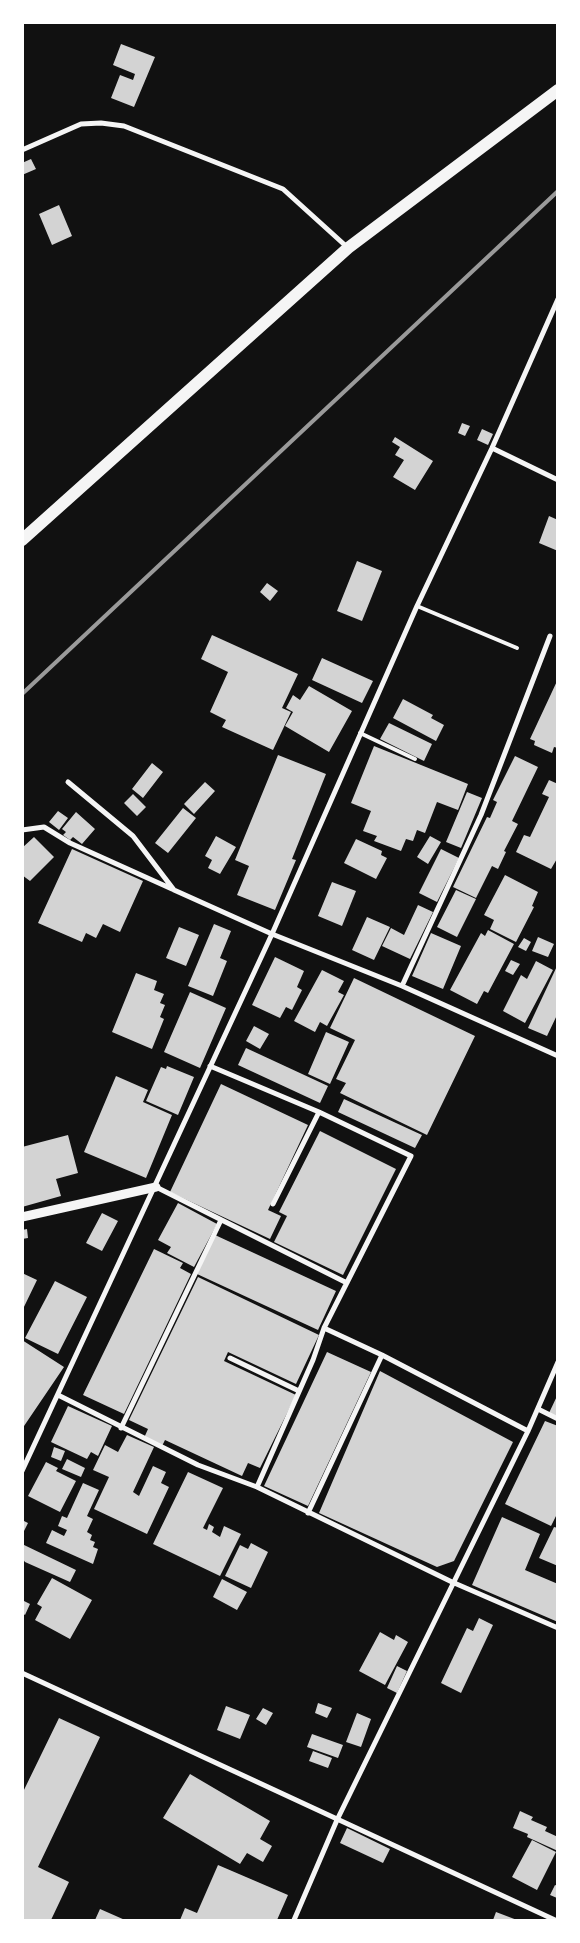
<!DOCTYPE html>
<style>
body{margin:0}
#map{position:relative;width:580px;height:1943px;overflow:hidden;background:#111;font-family:Arial,sans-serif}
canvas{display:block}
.frame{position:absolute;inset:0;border:24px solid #fff;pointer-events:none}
</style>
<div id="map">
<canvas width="580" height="1943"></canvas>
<div class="frame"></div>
</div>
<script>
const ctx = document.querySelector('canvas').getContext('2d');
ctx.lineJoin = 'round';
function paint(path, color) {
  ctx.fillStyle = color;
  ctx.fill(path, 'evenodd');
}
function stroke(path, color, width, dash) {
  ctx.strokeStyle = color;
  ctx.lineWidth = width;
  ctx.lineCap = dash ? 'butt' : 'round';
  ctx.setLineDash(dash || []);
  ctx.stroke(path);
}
paint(new Path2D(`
 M121,44L155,57L134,107L111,98L120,75L133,80L135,74L113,65Z
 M31,159L36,169L22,175V163Z
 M59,205L72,236L52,245L39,214Z
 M462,423L470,426L465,436L458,433Z
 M482,429L493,434L488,445L477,440Z
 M395,437L433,461L415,490L393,477L404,460L395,455L400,447L392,442Z
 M549,516L558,520V551L539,543Z
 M357,561L382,571L362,621L337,611Z
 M267,583L278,591L270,601L260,592Z
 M212,635L298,674L282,708L291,712L273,750L222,727L226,720L210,712L228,672L201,659Z
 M322,658L373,681L362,703L312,680Z
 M558,679V748L554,747L552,753L534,745L535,741L530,739Z
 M309,686L352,711L329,752L285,726L293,712L286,708L293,695L300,700Z
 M403,699L433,715L431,718L444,725L436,741L393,718Z
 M389,723L432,744L424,761L380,739Z
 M374,746L468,784L458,810L437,802L425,833L417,830L413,841L406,839L401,851L374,841L377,836L363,831L371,811L351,803Z
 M278,755L326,774L292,859L296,860L275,910L237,895L249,866L235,860Z
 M515,756L538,767L512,821L518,824L504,851L506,852L498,869L492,866L476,898L453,887L487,817L490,818L497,802L493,800Z
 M152,763L163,772L143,798L132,789Z
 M549,780L558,784V857L551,869L516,852L524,835L530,837L549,797L542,794Z
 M205,782L215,791L194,814L184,804Z
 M467,792L482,798L461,848L446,842Z
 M133,794L146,807L137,816L124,803Z
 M183,808L196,818L168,853L155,843Z
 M58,811L68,818L59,830L49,822Z
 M76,812L95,829L82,844L73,837L70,840L63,835L66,832L62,829Z
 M216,836L236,847L220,874L208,868L212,860L205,856Z
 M430,836L441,842L428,864L417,857Z
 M34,837L54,857L30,881L22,875V848Z
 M356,839L382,851L381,855L387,858L376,879L344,863Z
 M72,849L143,881L120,932L103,924L96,938L86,933L82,942L38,923Z
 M441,849L459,858L437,902L419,893Z
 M505,875L538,892L532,906L534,907L516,942L490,929L494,920L484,915Z
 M332,882L356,891L342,926L318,916Z
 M456,890L476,899L457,937L437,927Z
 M418,905L433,912L410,959L382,946L391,928L404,935Z
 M367,917L390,927L374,960L352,950Z
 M214,924L231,931L220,958L227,961L213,996L188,986Z
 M179,927L199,935L186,966L166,958Z
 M488,930L514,944L488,993L484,991L477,1004L450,990L481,933L485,936Z
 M431,933L461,946L443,989L412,976Z
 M538,937L554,944L548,957L532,951Z
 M524,938L531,942L526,951L518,947Z
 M275,957L304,971L297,987L302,990L292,1010L286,1007L280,1018L252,1005Z
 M511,960L520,964L513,975L505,971Z
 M536,961L553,970L525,1023L503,1011L521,975L527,979Z
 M558,964V1013L547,1036L528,1028Z
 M322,970L344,981L338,992L344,995L327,1026L320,1022L315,1032L294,1021Z
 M136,973L157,981L154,990L164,994L160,1003L165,1005L160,1017L164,1019L152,1049L112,1032Z
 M354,978L475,1036L427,1135L340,1093L346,1083L336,1079L355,1040L330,1028Z
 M190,992L226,1008L200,1068L164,1052Z
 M254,1026L269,1034L260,1049L246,1041Z
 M326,1032L349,1042L330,1084L308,1074Z
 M246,1048L328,1086L320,1103L238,1065Z
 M167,1066L194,1077L178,1115L146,1101L161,1067L166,1069Z
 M116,1076L148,1090L143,1102L172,1115L146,1178L84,1152Z
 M221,1084L308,1125L268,1210L281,1216L270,1239L170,1192Z
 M344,1099L422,1135L415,1148L338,1112Z
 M320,1131L396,1169L343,1275L274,1242L287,1216L279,1212Z
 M68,1135L78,1173L56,1179L61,1196L22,1207V1147Z
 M178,1203L217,1224L194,1267L167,1253L171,1247L158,1240Z
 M102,1213L118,1221L102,1251L86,1243Z
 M27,1229L28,1238L22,1239V1230Z
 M215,1235L336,1291L318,1330L197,1274Z
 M154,1249L183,1263L180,1268L191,1274L124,1414L83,1395Z
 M22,1273L37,1280L22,1311Z
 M198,1277L319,1335L296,1384L228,1352L224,1361L296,1395L260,1468L248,1463L242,1476L165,1440L162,1446L144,1438L148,1429L129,1420Z
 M55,1281L87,1297L58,1354L25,1338Z
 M22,1340L64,1367L22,1429Z
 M327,1352L371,1372L308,1506L264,1486Z
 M380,1371L513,1442L454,1561L437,1567L319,1513Z
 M558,1394V1417L549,1413Z
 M68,1406L112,1426L98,1456L91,1452L87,1459L51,1442Z
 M545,1421L558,1426V1512L551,1526L505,1504Z
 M127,1435L154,1447L133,1492L139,1496L153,1466L166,1472L161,1483L169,1487L147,1534L94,1509L109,1477L93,1470L105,1445L118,1452Z
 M54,1447L65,1451L61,1461L51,1457Z
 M67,1459L85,1468L81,1477L62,1469Z
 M46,1462L58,1468L56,1471L76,1481L60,1512L28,1496Z
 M188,1472L223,1488L203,1528L207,1530L209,1524L214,1527L212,1532L220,1537L224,1526L241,1534L220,1576L153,1544Z
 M83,1483L99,1490L87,1516L93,1519L87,1532L92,1535L90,1540L95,1542L93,1547L98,1549L93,1564L46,1543L52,1530L64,1536L67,1530L58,1526L62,1516L67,1518Z
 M502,1517L540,1534L525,1570L558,1584V1622L472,1585Z
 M22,1520L28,1523L24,1531L22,1530Z
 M554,1527L558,1528V1566L539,1558Z
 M251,1543L268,1552L251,1588L225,1576L240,1545L248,1549Z
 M22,1544L76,1570L70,1582L25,1562L22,1558Z
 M52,1578L92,1600L70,1639L35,1620L42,1607L37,1604Z
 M222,1579L247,1592L237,1610L213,1597Z
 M22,1600L30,1604L25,1615L22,1613Z
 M479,1618L493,1625L461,1693L441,1683L467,1628L473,1631Z
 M380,1632L394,1640L396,1635L408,1642L385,1685L359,1671Z
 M397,1666L407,1671L397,1693L387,1688Z
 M318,1703L332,1708L327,1718L315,1713Z
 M226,1706L250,1715L240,1739L217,1730Z
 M263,1708L273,1713L266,1725L256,1719Z
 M357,1713L371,1719L361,1747L346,1742Z
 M59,1718L100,1737L38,1867L69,1882L51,1920H22V1794Z
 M312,1734L343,1745L338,1758L307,1747Z
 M313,1751L332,1758L328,1768L309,1761Z
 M190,1774L270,1821L260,1839L272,1846L263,1862L247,1853L240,1864L163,1818Z
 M520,1811L533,1817L531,1820L547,1827L545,1831L558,1837V1851L527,1837L528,1834L513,1828Z
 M347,1828L390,1849L383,1863L340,1843Z
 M532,1840L556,1852L537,1890L512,1877Z
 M218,1865L288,1895L277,1920H180L185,1908L197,1913Z
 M555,1885L558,1886L557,1898L550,1895Z
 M100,1909L125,1920H95Z
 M496,1912L517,1920H493Z`), '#d3d3d3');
stroke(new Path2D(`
 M417,606L517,648
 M360,733L415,759`), '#f5f5f5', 4);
stroke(new Path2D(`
 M22,150L81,124L101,123L124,126L283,189L347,247
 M492,448L558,480
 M68,782L133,836L174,890L272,934L402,986L558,1056
 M22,830L44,827L70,843L172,889
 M402,986L481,815L550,636
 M210,1066L319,1112L411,1156L324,1328L313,1360L257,1487
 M156,1187L347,1283
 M273,1204L319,1112
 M324,1328L382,1355L528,1431
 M230,1358L299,1391
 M58,1395L198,1465L257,1487L452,1582L558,1628
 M538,1409L558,1419
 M121,1428L221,1220
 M22,1471L272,934L417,606L492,448L558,299
 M308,1513L382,1355
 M22,1673L555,1920
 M294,1920L337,1820L528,1431L558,1362`), '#f5f5f5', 5);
stroke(new Path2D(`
 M22,1217L156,1187`), '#f5f5f5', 9);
stroke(new Path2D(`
 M22,540L348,248L558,90`), '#f5f5f5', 12);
stroke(new Path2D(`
 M22,694L558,191`), '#9a9a9a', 4);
</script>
